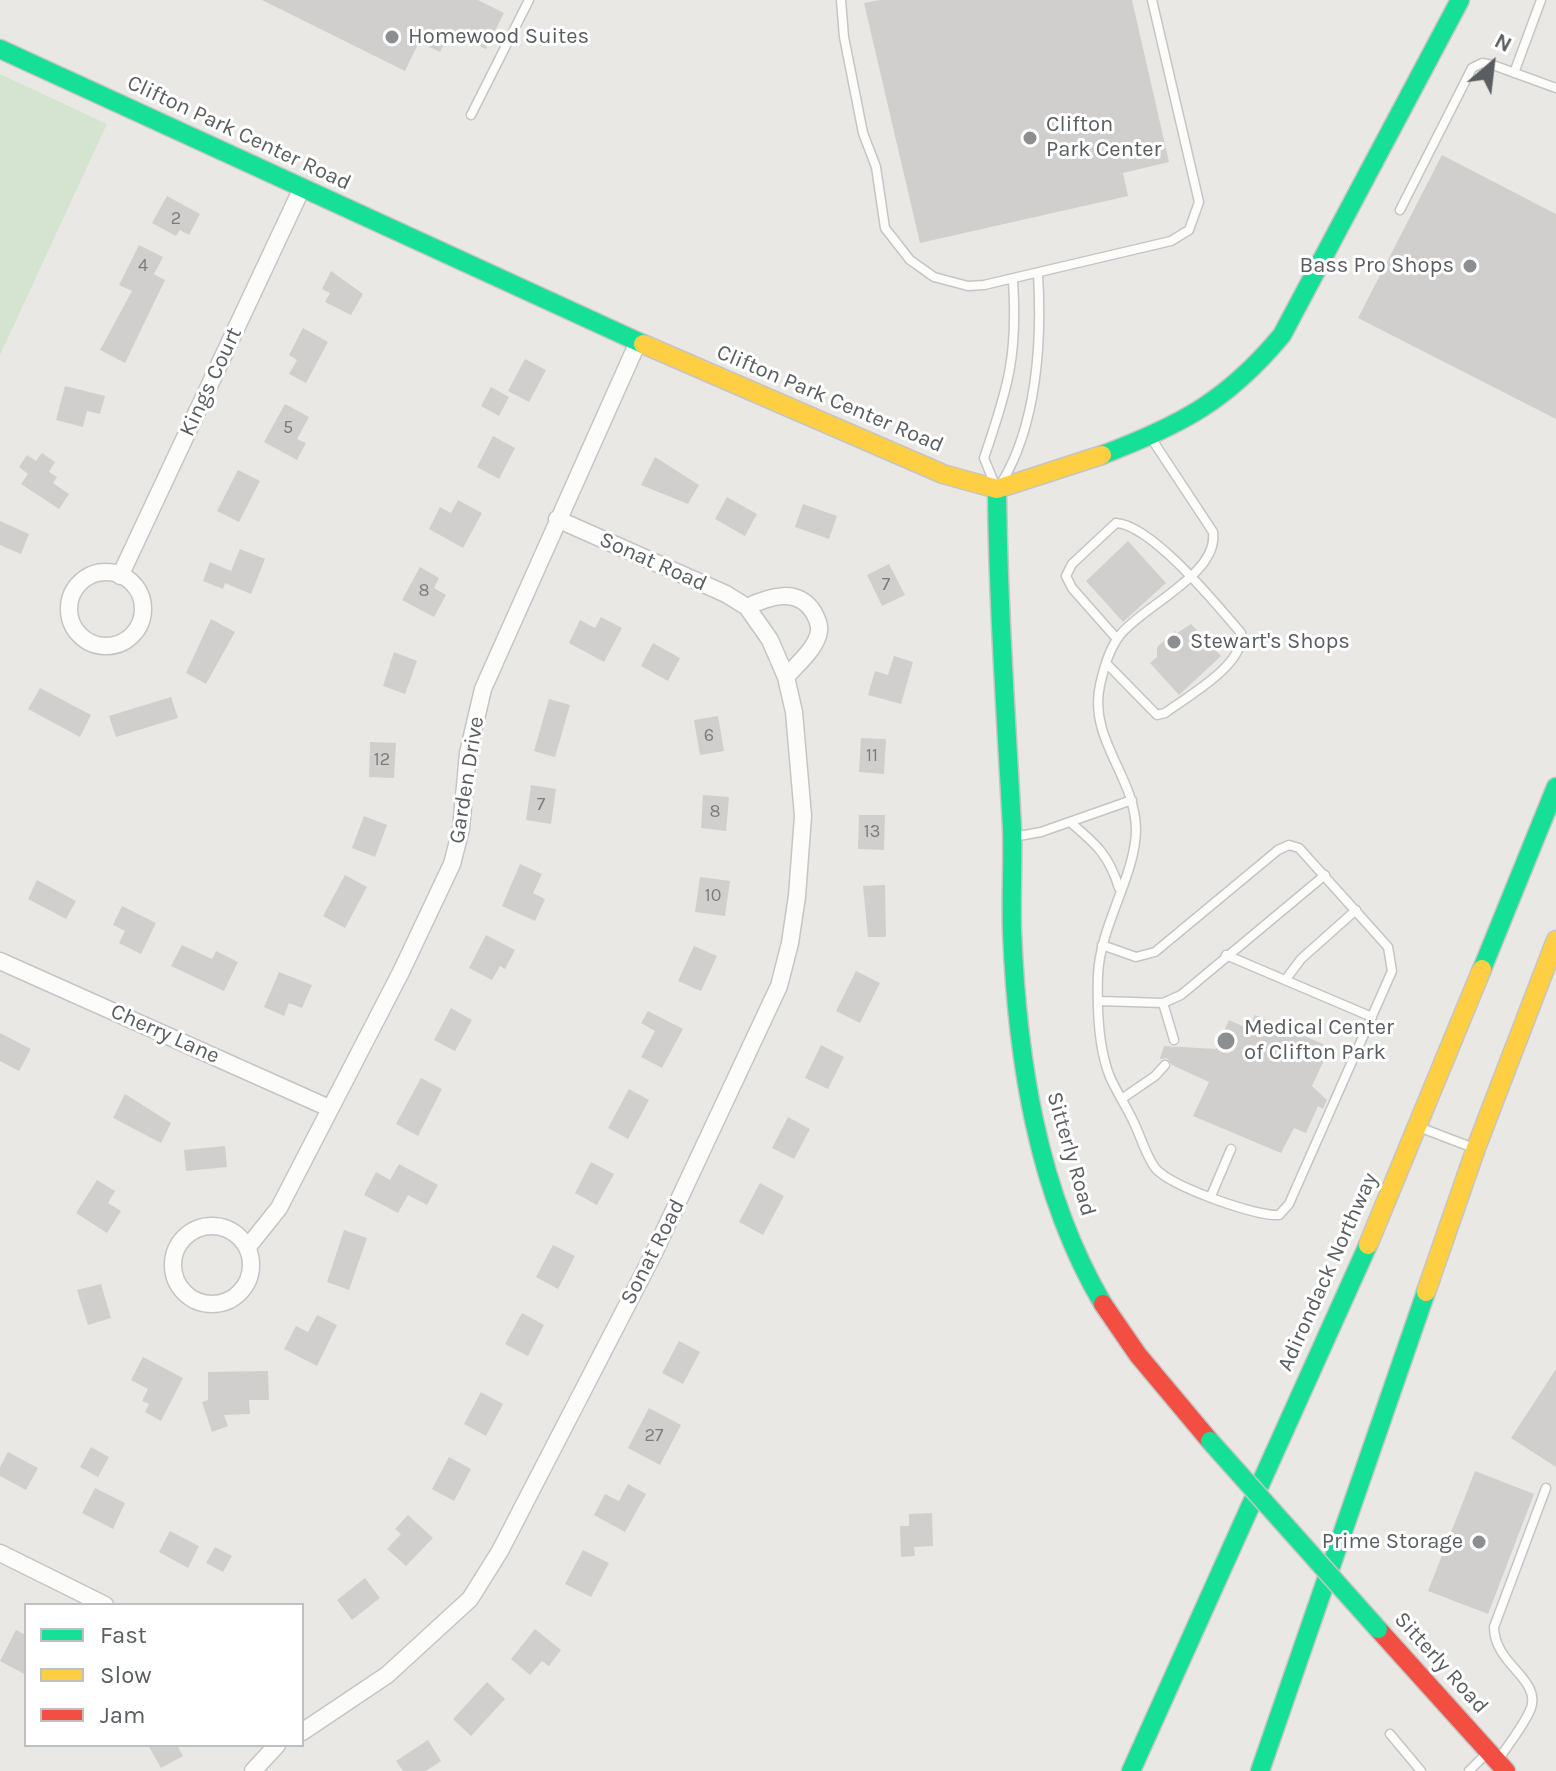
<!DOCTYPE html>
<style>
body{margin:0}
#map{position:relative;width:1556px;height:1771px;overflow:hidden;background:#eae8e4;font-family:Karla,sans-serif}
canvas{display:block}
.legend{position:absolute;left:24px;top:1603px;width:280px;height:144px;box-sizing:border-box;background:#fff;border:2px solid #bdbfc0;margin:0;padding:10px 14px;list-style:none;font-size:24px;color:#5a5e61}
.legend li{display:flex;align-items:center;gap:16px;height:40px}
.legend b{width:40px;border:2px solid #bdbfc0}
.north{position:absolute;left:1452px;top:24px;width:80px;height:80px;-webkit-text-stroke:6px #fff;paint-order:stroke;rotate:28deg;font-size:22px;font-weight:700;line-height:32px;text-align:center;color:#5a5e61}
.north::after{content:'';display:block;margin:auto;width:28px;height:36px;background:#5a5e61;clip-path:polygon(50% 0,100% 100%,50% 72%,0 100%)}
</style>
<div id="map">
<canvas width="1556" height="1771"></canvas>
<ul class="legend">
<li><b style="height:10px;background:#16e098"></b>Fast</li>
<li><b style="height:10px;background:#ffcf43"></b>Slow</li>
<li><b style="height:10px;background:#f24e42"></b>Jam</li>
</ul>
<div class="north">N</div>
</div>
<script>
const ctx = document.querySelector('canvas').getContext('2d');
ctx.lineJoin = 'round';
function paint(path, color) {
  ctx.fillStyle = color;
  ctx.fill(path, 'evenodd');
}
function stroke(path, color, width, dash) {
  ctx.strokeStyle = color;
  ctx.lineWidth = width;
  ctx.lineCap = dash ? 'butt' : 'round';
  ctx.setLineDash(dash || []);
  ctx.stroke(path);
}
function drawText(font, color, halo, rows, align = 'center') {
  ctx.font = font + ' Karla,sans-serif';
  ctx.lineWidth = 6;
  ctx.setLineDash([]);
  ctx.textBaseline = 'middle';
  ctx.strokeStyle = halo;
  ctx.fillStyle = color;
  for (const [text, x, y, turn = 0] of rows) {
    ctx.save();
    ctx.translate(x, y);
    ctx.rotate((+turn || 0) * Math.PI / 180);
    ctx.textAlign = isNaN(turn) ? turn : align;
    if (halo) ctx.strokeText(text, 0, 0);
    ctx.fillText(text, 0, 0);
    ctx.restore();
  }
}
paint(new Path2D(`
 M0,74L107,124L0,355Z`), '#d4e4d0');
paint(new Path2D(`
 M262,0H478L504,13L486,49L450,32L440,52L419,42L405,71Z
 M880,0H1132L1169,162L1123,173L1128,196L920,243L864,3Z
 M1442,155L1556,214V419L1358,318Z
 M167,196L200,214L189,235L180,230L176,236L152,223Z
 M139,245L163,257L154,274L165,280L125,363L100,350L132,291L119,285Z
 M331,271L363,294L351,315L325,302L330,293L322,289Z
 M303,328L328,342L306,383L289,374L297,360L289,355Z
 M525,359L546,370L529,402L508,391Z
 M65,386L105,396L100,414L87,411L83,427L56,420Z
 M491,387L509,397L499,416L481,406Z
 M285,404L309,417L297,439L306,443L297,460L264,442Z
 M493,436L515,448L499,479L477,467Z
 M42,453L55,462L49,472L57,477L53,483L69,494L59,509L21,484L28,474L19,467L27,455L36,461Z
 M655,457L699,485L688,504L641,485Z
 M238,470L260,481L239,522L217,511Z
 M727,497L757,514L745,536L715,519Z
 M458,500L482,513L463,548L429,529L440,507L451,513Z
 M803,504L837,516L829,539L795,527Z
 M0,521L29,534L21,554L0,545Z
 M1128,541L1166,583L1123,622L1086,581Z
 M240,549L265,559L251,594L225,583L223,589L203,581L210,562L231,571Z
 M889,564L905,595L882,606L867,575Z
 M420,567L439,578L434,588L446,595L434,617L402,600Z
 M601,617L622,628L604,662L569,643L580,620L595,628Z
 M211,619L235,632L206,684L186,673Z
 M1191,624L1221,656L1179,695L1150,663L1157,657V647L1175,631L1177,633Z
 M653,643L680,658L668,681L641,666Z
 M394,652L417,661L405,694L383,686Z
 M894,656L913,662L901,704L868,695L875,671L888,675Z
 M40,688L91,715L80,737L28,709Z
 M171,697L178,718L116,737L109,716Z
 M549,699L570,705L555,757L534,751Z
 M718,716L724,751L700,755L694,720Z
 M861,738L886,739L884,774L859,772Z
 M370,742L396,743L394,778L369,777Z
 M531,785L556,789L551,824L526,820Z
 M703,795L729,797L726,831L701,828Z
 M859,815H885L884,850L858,849Z
 M364,816L387,825L375,857L352,848Z
 M520,864L542,874L533,893L545,899L535,921L502,906Z
 M345,875L367,887L345,928L323,916Z
 M700,877L730,881L725,916L695,912Z
 M37,880L76,901L66,919L28,899Z
 M885,885L886,937H868L863,886Z
 M122,906L156,923L141,954L119,943L125,931L113,925Z
 M486,935L515,950L505,969L500,966L492,980L469,968Z
 M182,945L212,959L216,951L238,962L224,991L171,966Z
 M694,946L717,956L701,991L678,981Z
 M856,971L880,983L860,1023L836,1011Z
 M279,972L312,985L302,1008L289,1003L284,1016L264,1007Z
 M451,1008L472,1020L455,1051L434,1040Z
 M648,1011L683,1029L662,1068L641,1057L655,1031L641,1023Z
 M1255,1015L1330,1047L1312,1086L1327,1100L1323,1109L1318,1106L1306,1133L1294,1128L1281,1153L1193,1116L1209,1082L1172,1065L1167,1058L1160,1059L1164,1046L1216,1049L1229,1020L1249,1029Z
 M0,1033L31,1049L19,1071L0,1061Z
 M821,1045L844,1057L828,1089L805,1078Z
 M421,1078L442,1089L418,1136L396,1124Z
 M629,1089L649,1100L628,1139L608,1128Z
 M125,1094L171,1123L161,1143L113,1118Z
 M788,1117L810,1129L794,1159L772,1148Z
 M225,1146L227,1167L186,1171L184,1150Z
 M591,1162L614,1174L597,1205L575,1193Z
 M399,1164L438,1185L427,1205L408,1195L398,1213L364,1195L376,1172L390,1180Z
 M97,1180L115,1191L108,1203L121,1211L107,1233L76,1213Z
 M760,1183L784,1196L763,1235L739,1222Z
 M344,1230L367,1238L349,1290L327,1282Z
 M553,1245L575,1256L558,1289L536,1277Z
 M101,1284L111,1318L88,1325L77,1290Z
 M522,1313L544,1325L528,1356L505,1344Z
 M317,1315L337,1325L317,1366L284,1349L296,1326L308,1332Z
 M679,1341L700,1352L683,1384L662,1373Z
 M143,1357L183,1378L161,1421L145,1412L149,1404L142,1401L148,1389L131,1380Z
 M1556,1369V1467L1511,1438Z
 M268,1371L269,1400H249L250,1414L224,1415L228,1426L212,1432L202,1402L208,1400V1372Z
 M481,1392L503,1404L486,1436L464,1424Z
 M649,1408L681,1425L660,1465L628,1448Z
 M91,1447L109,1457L98,1477L80,1467Z
 M8,1452L38,1468L26,1490L0,1476V1467Z
 M449,1457L471,1469L454,1501L432,1489Z
 M1475,1471L1534,1494L1488,1614L1428,1591Z
 M628,1484L646,1494L625,1532L594,1515L605,1494L619,1501Z
 M95,1488L125,1503L113,1529L82,1513Z
 M932,1513L933,1546L914,1547L915,1556L901,1557L900,1526H909V1514Z
 M408,1515L433,1538L406,1566L387,1549L401,1534L395,1529Z
 M170,1531L199,1546L188,1568L159,1552Z
 M215,1547L232,1556L223,1572L206,1563Z
 M583,1550L609,1563L591,1597L565,1584Z
 M365,1578L380,1598L352,1620L337,1600Z
 M535,1629L561,1650L549,1666L542,1661L530,1675L511,1659Z
 M16,1630L26,1635V1675L0,1661Z
 M487,1682L505,1699L471,1736L453,1719Z
 M428,1740L441,1761L426,1771H403L396,1761Z
 M148,1745H177L183,1756L161,1768Z`), '#d0cfcd');
const lane = new Path2D(`
 M841,0L844,37L863,133L876,167L885,228L910,260L934,277L968,286L984,285L1171,241L1189,230L1199,202L1152,0
 M1514,73L1541,0
 M471,115L529,0
 M1400,210L1472,68L1482,63L1493,65L1556,88
 M1002,482C1037,424 1042,341 1038,275
 M995,485L984,458C1008,388 1018,355 1013,281
 M1106,663L1157,715L1165,713C1188,696 1246,664 1241,633C1217,605 1152,525 1116,523L1072,564L1066,576L1072,588L1117,639
 M1070,822C1096,844 1109,855 1119,888
 M1013,837L1041,832L1132,800
 M1102,945L1136,957L1155,952L1278,850L1289,845L1299,848L1388,947L1392,971L1289,1204L1279,1215C1254,1216 1173,1187 1156,1169C1147,1158 1141,1138 1135,1125C1128,1109 1117,1093 1110,1077C1098,1048 1097,1006 1098,975C1100,925 1136,875 1136,829C1135,776 1088,739 1100,685C1104,668 1109,649 1120,635C1144,605 1219,574 1213,532L1151,438
 M1226,955L1372,1017
 M1286,979L1301,959L1356,910
 M1100,1001L1163,1003L1181,995L1325,875
 M1163,1003L1174,1040
 M1123,1098L1155,1076L1165,1065
 M1424,1129L1471,1147
 M1211,1196L1231,1149
 M1390,1734L1421,1771
 M1498,1761C1508,1744 1524,1726 1531,1708C1541,1679 1494,1664 1494,1627L1546,1488
 M1469,1771L1488,1752`);
const street = new Path2D(`
 M69 609a37 37 0 1 1 74 0a37 37 0 1 1-74 0Z
 M120,576L302,188
 M747,607C770,596 798,587 814,613C817,619 820,625 819,631C817,648 797,664 786,677
 M0,961L329,1108
 M173 1265a39 39 0 1 1 78 0a39 39 0 1 1-78 0Z
 M247,1248L279,1208L401,972L452,864L461,829L468,753L483,689L638,342
 M0,1553L105,1605
 M302,1732L387,1675L470,1599L500,1551L653,1255L779,986L790,943L797,896L803,816L794,712L786,677L770,640L747,607L726,594L557,519
 M253,1771L277,1745`);
const fast = new Path2D(`
 M0,49L643,344
 M1102,455C1181,425 1227,401 1282,335L1460,0
 M997,489C998,602 1006,715 1012,828C1013,862 1011,896 1012,931C1017,1058 1037,1192 1103,1304
 M1482,969L1556,787
 M1131,1771L1368,1245
 M1260,1771L1426,1292`);
const slow = new Path2D(`
 M643,344L943,474L997,489L1102,455
 M1368,1245L1482,969
 M1426,1292L1476,1148L1556,940`);
const jam = new Path2D(`
 M1103,1304L1138,1355L1210,1441
 M1378,1629L1506,1771`);
stroke(lane, '#c5c5c5', 11);
stroke(street, '#c5c5c5', 19);
stroke(fast, '#c5c5c5', 21);
stroke(slow, '#c5c5c5', 21);
stroke(jam, '#c5c5c5', 21);
stroke(lane, '#fcfcfb', 8);
stroke(street, '#fcfcfb', 16);
stroke(fast, '#16e098', 18);
stroke(slow, '#ffcf43', 18);
stroke(jam, '#f24e42', 18);
const fastBridge = new Path2D(`
 M1210,1441L1378,1629`);
stroke(fastBridge, '#c5c5c5', 21, []);
stroke(fastBridge, '#16e098', 18);
for (const [x, y, r, color] of [
 [392,37,8,"#8c8e8f"],
 [1030,138,8,"#8c8e8f"],
 [1470,266,8,"#8c8e8f"],
 [1174,642,8,"#8c8e8f"],
 [1226,1041,10,"#8c8e8f"],
 [1479,1542,8,"#8c8e8f"]
]) {
  const dot = new Path2D();
  dot.arc(x, y, r, 0, 2 * Math.PI);
  ctx.fillStyle = color;
  ctx.fill(dot);
  stroke(dot, '#fff', 3);
}
drawText('18px', '#797c7d', null, [
 ["2",176,219],
 ["4",143,266],
 ["5",288,428],
 ["7",886,585],
 ["8",424,591],
 ["6",709,736],
 ["11",872,756],
 ["12",382,760],
 ["7",541,805],
 ["8",715,812],
 ["13",872,832],
 ["10",713,896],
 ["27",654,1436]
]);
drawText('22px', '#5a5e61', '#fff', [
 ["Homewood Suites",408,37],
 ["Clifton",1046,125],
 ["Park Center",1046,150],
 ["Bass Pro Shops",1454,266,"right"],
 ["Stewart's Shops",1190,642],
 ["Medical Center",1244,1028],
 ["of Clifton Park",1244,1053],
 ["Prime Storage",1463,1542,"right"]
], 'left');
drawText('22px', '#5a5e61', '#fff', [
 ["Clifton Park Center Road",239,133,25],
 ["Kings Court",211,382,-65],
 ["Clifton Park Center Road",830,399,23],
 ["Sonat Road",653,562,24],
 ["Garden Drive",467,780,-81],
 ["Cherry Lane",165,1034,24],
 ["Sitterly Road",1071,1154,74],
 ["Sonat Road",653,1252,-63],
 ["Adirondack Northway",1328,1272,-66],
 ["Sitterly Road",1441,1663,48]
]);
</script>
